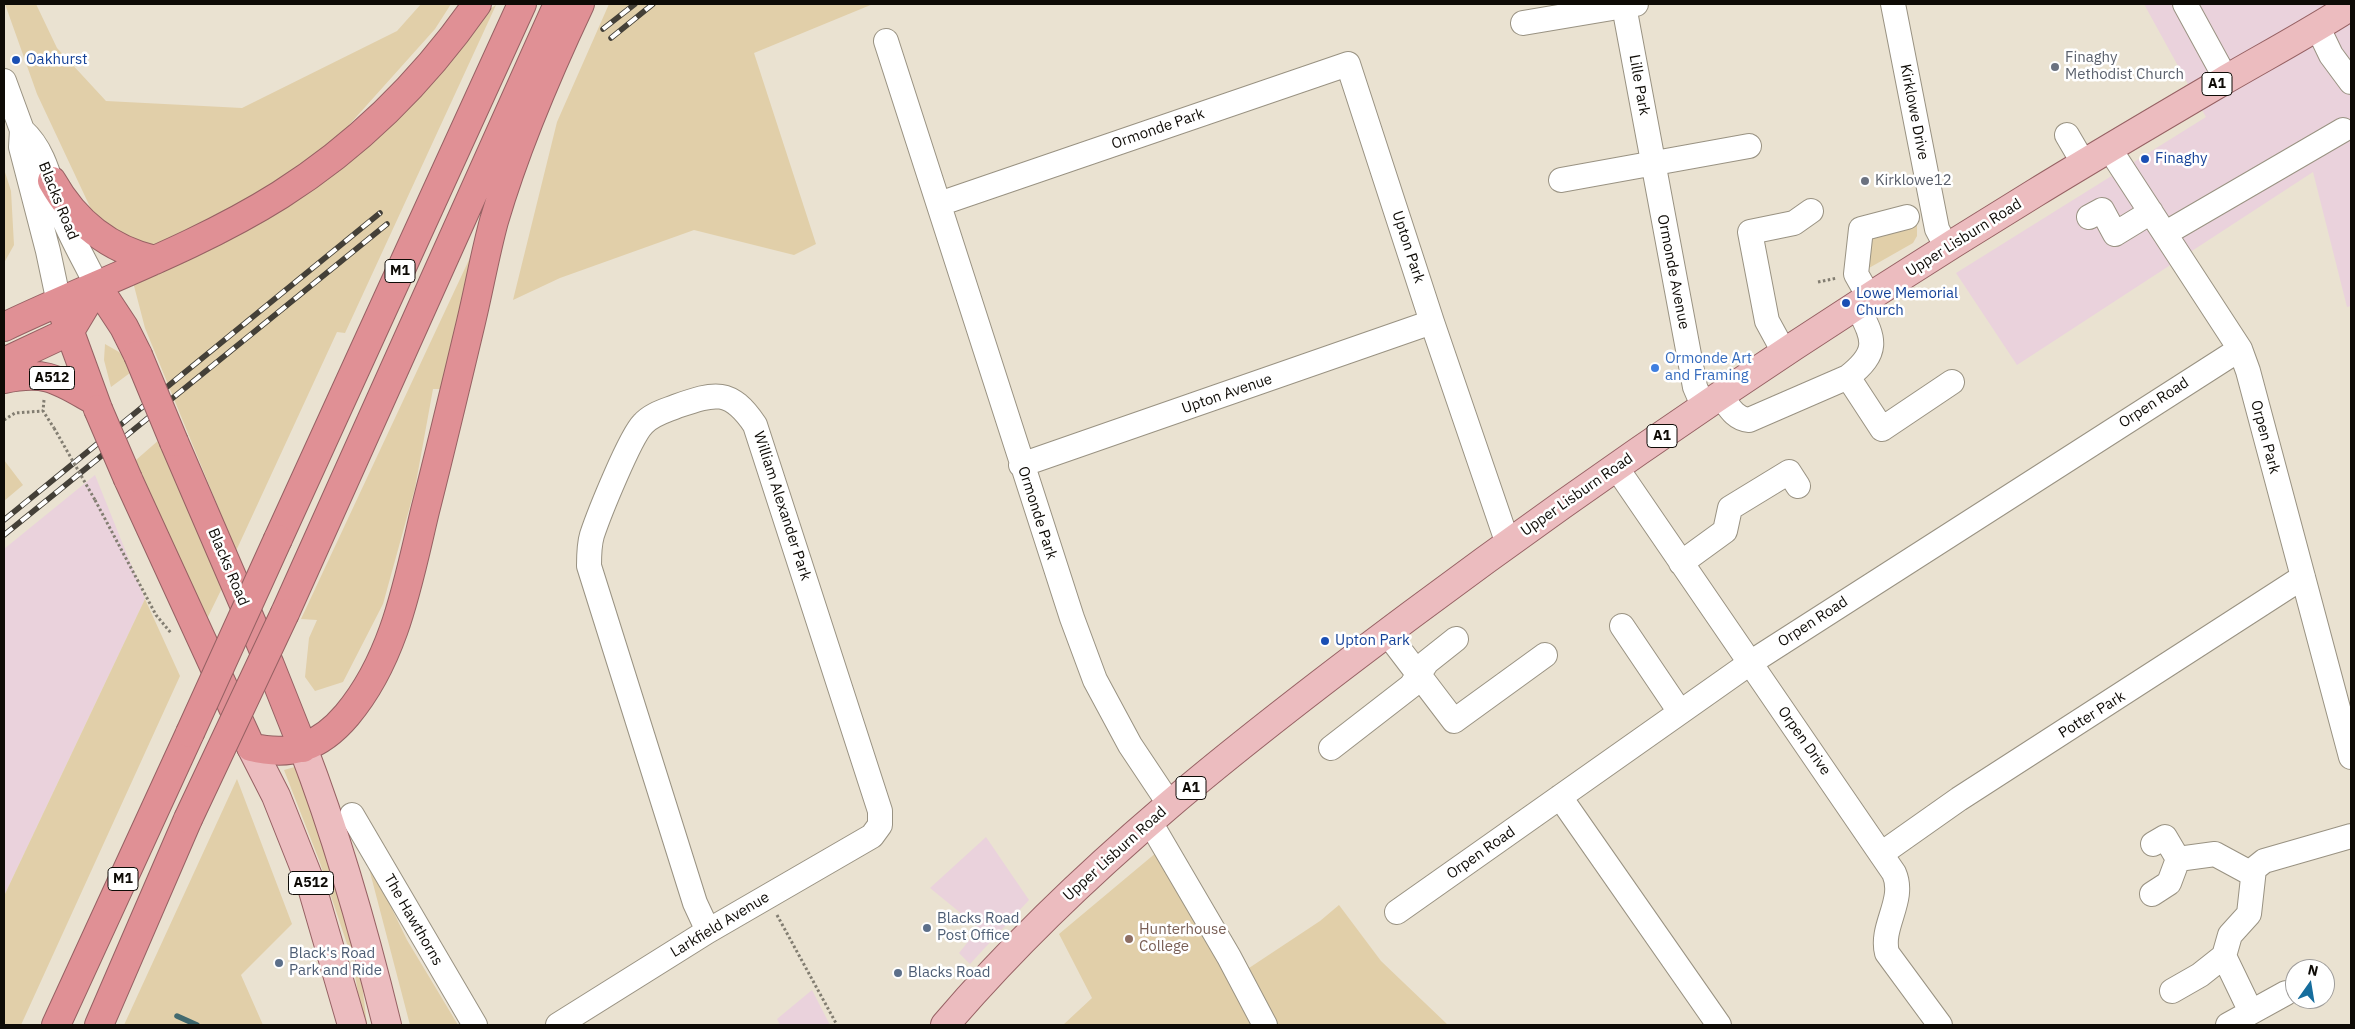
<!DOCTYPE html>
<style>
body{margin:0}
#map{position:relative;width:2355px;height:1029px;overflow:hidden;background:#eae2d1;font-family:"IBM Plex Sans",sans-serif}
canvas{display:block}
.frame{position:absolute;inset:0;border:5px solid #0e0b06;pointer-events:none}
.north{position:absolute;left:2285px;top:959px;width:50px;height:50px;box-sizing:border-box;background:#fff;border:1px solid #9f9d9b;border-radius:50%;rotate:13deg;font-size:14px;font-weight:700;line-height:20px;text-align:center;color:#0e0b06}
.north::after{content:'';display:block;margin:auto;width:18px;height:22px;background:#166d9d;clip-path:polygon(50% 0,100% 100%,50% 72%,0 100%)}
</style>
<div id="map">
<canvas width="2355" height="1029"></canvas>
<div class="frame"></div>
<div class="north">N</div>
</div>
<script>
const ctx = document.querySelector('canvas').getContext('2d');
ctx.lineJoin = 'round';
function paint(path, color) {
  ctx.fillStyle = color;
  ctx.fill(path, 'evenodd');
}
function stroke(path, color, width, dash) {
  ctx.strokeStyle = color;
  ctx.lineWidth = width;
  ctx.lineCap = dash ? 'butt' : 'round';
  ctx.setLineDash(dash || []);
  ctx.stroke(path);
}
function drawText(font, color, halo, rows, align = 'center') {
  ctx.font = font + ' "IBM Plex Sans",sans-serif';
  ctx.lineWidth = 5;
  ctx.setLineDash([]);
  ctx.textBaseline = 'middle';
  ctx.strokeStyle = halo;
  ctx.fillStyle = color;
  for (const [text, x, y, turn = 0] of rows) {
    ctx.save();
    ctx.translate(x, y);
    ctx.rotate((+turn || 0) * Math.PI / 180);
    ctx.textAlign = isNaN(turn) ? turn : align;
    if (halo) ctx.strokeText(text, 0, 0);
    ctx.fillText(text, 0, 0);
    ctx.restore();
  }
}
paint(new Path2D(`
 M2144,4H2351V306L2347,307L2313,172L2017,365L1956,273L2206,117Z
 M95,475L145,599L4,896V549Z
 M986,837L1029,900L970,964L959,953L979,928L930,888Z
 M812,990L830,1025H780L777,1019Z`), '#ead2dc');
paint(new Path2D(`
 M5,4H36L57,48L106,101L242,108L397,31L421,4H451L435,29L349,125L361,149C409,103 453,62 491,8L496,5L345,333L337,332L236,551L145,328L133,282L125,241L91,209L37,94Z
 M609,4H873L754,53L816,244L794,255L694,230L560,278L513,300L557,122Z
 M4,169L11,191L14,245L4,263Z
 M1917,221V236L1913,243L1869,268L1868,250L1874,237Z
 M482,232L444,389H433L415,488L383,604L343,682L315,691L305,677L309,638L317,620L301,619Z
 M105,344L119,352L134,370L111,387L104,360Z
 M160,439L223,586L205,623L136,460Z
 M4,460L23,485L4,501Z
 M145,599L180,676L21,1025H4V896Z
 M298,766L359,958L367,1025H363L353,962L319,860L284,770Z
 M237,779L292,924L241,975L263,1025H124Z
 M1157,852L1246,970L1320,921L1339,905L1381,961L1448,1025H1063L1092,998L1059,934Z
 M365,853L407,940L458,1025H410Z`), '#e1cfa9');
stroke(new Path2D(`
 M177,1016L197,1025`), '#426a6f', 5.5);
const minor = new Path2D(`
 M1893,4L1937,229L1947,248
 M2185,4L2226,79
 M1624,6L1695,387L1704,408
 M1523,23L1636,4
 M2318,28L2331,55L2351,82
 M886,41L1072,618L1095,680L1130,745L1170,805
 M4,81L22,130L21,147L48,251L59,303
 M23,131C45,151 50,182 60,210C70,236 85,261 97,286
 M2067,135L2084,164
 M2109,148L2240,349L2248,371L2351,757
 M1561,180L1749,146
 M939,204L1348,64L1432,322L1508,544
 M2089,217L2102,210L2115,234L2151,212
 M2166,233L2343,130
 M1869,297L1856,274L1861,229L1907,217
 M1785,354L1767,321L1750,232L1794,223L1811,211
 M1848,377L1882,429L1952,382
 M1721,396C1729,407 1735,419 1749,420L1848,377C1882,350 1873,338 1857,305
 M1021,465L1432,322
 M1616,467L1894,873C1906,900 1880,926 1887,953L1940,1025
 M1681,563L1725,531L1730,508L1789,472L1798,486
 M1622,626L1680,712
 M1387,633L1454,721L1545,655
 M1331,748L1411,686L1427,662L1456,639
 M1560,797L1719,1025
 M352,815L475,1025
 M1150,822L1229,957L1265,1025
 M2153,844L2165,837L2178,859L2215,854L2252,874
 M1881,854L1959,799L2303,577
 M2152,894L2169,883L2178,859
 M1397,912L1750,663L2240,349
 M2224,956L2251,1012
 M2172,991L2200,975L2224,956L2230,935L2249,914L2254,869L2264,861L2351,836
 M558,1025L708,931L872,836L880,825V811L755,425C730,388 715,393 677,406C665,411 652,414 643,424C630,437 599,514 592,535C589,545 589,555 589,566L695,903L708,931
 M2228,1025L2286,993`);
const major = new Path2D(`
 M251,747L276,796L311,884L352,1025
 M303,748C338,839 364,931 387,1025
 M945,1025C1080,867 1245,739 1411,615C1612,465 1821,324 2035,193C2097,155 2160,118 2223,81C2266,56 2309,33 2351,6`);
const highway = new Path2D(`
 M52,181C75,222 109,249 155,260
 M97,286L124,327L138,355
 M63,313L98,409
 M4,327C96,283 194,249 280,195C359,145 424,80 477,4
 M4,362L70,331L97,286
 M4,379C47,370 58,380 95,401
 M174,442L270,665L303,748
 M128,479L251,747C291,757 320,747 347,715C395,658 408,582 425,511C441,448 456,385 471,322C479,289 485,254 494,221C516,146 547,74 580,4
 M278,539L522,4
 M285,613L558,4
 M56,1025L190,733
 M99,1025L188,819`);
stroke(minor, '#999282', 26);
stroke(major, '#966163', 30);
stroke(highway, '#966163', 30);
stroke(new Path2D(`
 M1818,282L1837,278
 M44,400L43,411L54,428
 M4,420L15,413L43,411
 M95,500L156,615L171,633
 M777,915L837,1025`), '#827d71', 3, [2.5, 2.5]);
stroke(minor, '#fff', 24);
stroke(major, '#ecbcbf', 28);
stroke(highway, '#e09095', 28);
const rail = new Path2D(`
 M603,29L635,4
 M611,38L653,4
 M4,520L380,213
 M4,535L387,224`);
stroke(rail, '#444038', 5.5);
stroke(rail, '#fff', 4, [11]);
const highwayBridge = new Path2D(`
 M138,355L174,442
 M98,409L128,479
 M190,733L278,539
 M188,819L285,613`);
stroke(highwayBridge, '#966163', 30, []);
stroke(new Path2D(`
 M54,428L95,500`), '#827d71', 3, [2.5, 2.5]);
stroke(highwayBridge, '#e09095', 28);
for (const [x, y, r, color] of [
 [16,60,5,"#1a4fb4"],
 [2055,67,5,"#6b7280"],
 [2145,159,5,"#1a4fb4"],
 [1865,181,5,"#6b7280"],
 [1846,303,5,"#1a4fb4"],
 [1655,368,5,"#3f7fe0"],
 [1325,641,5,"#1a4fb4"],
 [927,928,5,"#5c6f8a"],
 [1129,939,5,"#8d6e63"],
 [279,963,5,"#5c6f8a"],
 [898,973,5,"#5c6f8a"]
]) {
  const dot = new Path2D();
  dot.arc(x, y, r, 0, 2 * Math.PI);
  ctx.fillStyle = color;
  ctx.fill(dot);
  stroke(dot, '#fff', 2);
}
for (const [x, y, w] of [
 [2217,84,30],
 [400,271,30],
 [52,378,45],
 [1662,436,30],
 [1191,788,30],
 [123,879,30],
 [311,883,45]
]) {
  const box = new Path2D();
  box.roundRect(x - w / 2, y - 11.5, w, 23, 4);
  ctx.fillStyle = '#fff';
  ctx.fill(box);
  stroke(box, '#0e0b06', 1);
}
drawText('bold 14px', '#0e0b06', null, [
 ["A1",2217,84],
 ["M1",400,271],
 ["A512",52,378],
 ["A1",1662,436],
 ["A1",1191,788],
 ["M1",123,879],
 ["A512",311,883]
]);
drawText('15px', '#5b616d', '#fff', [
 ["Finaghy",2065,58],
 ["Methodist Church",2065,75],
 ["Kirklowe12",1875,181]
], 'left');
drawText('15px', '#164399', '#fff', [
 ["Oakhurst",26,60],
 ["Finaghy",2155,159],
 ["Lowe Memorial",1856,294],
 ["Church",1856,311],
 ["Upton Park",1335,641]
], 'left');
drawText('15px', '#0e0b06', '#fff', [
 ["Lille Park",1639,85,80],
 ["Kirklowe Drive",1914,112,79],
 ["Ormonde Park",1158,129,-19],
 ["Blacks Road",58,201,68],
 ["Upper Lisburn Road",1964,238,-32],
 ["Upton Park",1408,247,72],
 ["Ormonde Avenue",1673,272,79],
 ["Upton Avenue",1227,394,-19],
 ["Orpen Road",2154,403,-33],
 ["Orpen Park",2265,437,75],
 ["Upper Lisburn Road",1577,495,-35],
 ["William Alexander Park",782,506,72],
 ["Ormonde Park",1037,513,72],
 ["Blacks Road",228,567,67],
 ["Orpen Road",1813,622,-33],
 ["Potter Park",2092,715,-32],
 ["Orpen Drive",1804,741,55],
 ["Orpen Road",1481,853,-35],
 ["Upper Lisburn Road",1115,854,-42],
 ["The Hawthorns",413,920,60],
 ["Larkfield Avenue",720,925,-31]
]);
drawText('15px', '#366cbe', '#fff', [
 ["Ormonde Art",1665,359],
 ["and Framing",1665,376]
], 'left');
drawText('15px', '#4e5e75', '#fff', [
 ["Blacks Road",937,919],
 ["Post Office",937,936],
 ["Black's Road",289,954],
 ["Park and Ride",289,971],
 ["Blacks Road",908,973]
], 'left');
drawText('15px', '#785e54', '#fff', [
 ["Hunterhouse",1139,930],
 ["College",1139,947]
], 'left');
</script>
